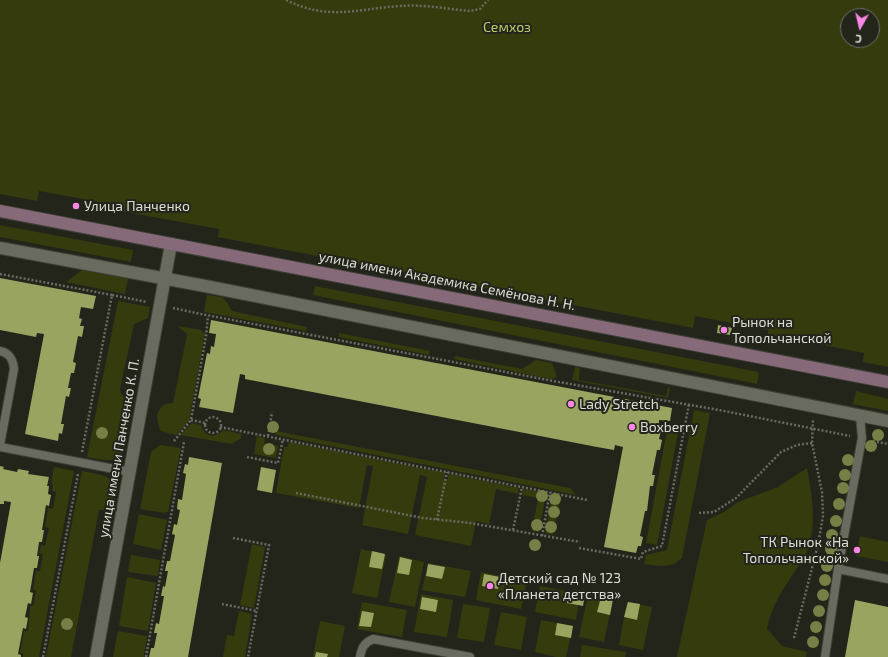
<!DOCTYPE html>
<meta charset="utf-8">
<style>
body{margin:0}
#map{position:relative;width:888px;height:657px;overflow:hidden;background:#23251b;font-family:"Exo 2",sans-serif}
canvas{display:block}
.north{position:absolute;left:840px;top:8px;width:40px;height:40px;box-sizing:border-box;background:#23251b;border:1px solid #6d6f66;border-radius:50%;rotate:188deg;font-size:11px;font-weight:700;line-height:16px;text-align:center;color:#dcddd6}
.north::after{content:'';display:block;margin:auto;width:14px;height:18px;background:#fb87e5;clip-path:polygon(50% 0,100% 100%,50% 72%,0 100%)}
</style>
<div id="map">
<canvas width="888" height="657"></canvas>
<div class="north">С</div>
</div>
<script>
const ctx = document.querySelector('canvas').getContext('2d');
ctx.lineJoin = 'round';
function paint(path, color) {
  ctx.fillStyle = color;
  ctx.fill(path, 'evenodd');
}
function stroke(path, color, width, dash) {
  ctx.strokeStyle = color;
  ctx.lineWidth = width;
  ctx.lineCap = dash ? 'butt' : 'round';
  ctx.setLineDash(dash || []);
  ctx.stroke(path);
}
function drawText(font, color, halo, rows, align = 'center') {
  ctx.font = font + ' "Exo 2",sans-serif';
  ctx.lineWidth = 4;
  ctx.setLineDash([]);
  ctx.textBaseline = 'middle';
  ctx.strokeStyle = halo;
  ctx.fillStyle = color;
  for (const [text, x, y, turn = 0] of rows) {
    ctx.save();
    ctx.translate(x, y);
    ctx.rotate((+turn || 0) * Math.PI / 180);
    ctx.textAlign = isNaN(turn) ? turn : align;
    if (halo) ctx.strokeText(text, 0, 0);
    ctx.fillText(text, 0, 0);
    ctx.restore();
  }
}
paint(new Path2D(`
 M0,0H888V367L863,362L864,353L768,334V330L695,316L693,328L218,237L219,229L115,210L111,204L39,191L37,201L0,194ZM848,16H872V40H848Z
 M0,225L133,250L131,262L0,237Z
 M82,270L128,279L125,294L66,282Z
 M315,286L759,372L757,384L313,295Z
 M207,295L223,297L232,311L307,327L306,331L204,312Z
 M118,301L150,307L148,318L134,324L120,389L121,394L132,405L123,454C113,464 100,459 87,457Z
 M177,326L202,330V332L205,333L189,421L176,435L161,431C154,417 157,403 173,403L187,334Z
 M339,333L430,351L429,355L339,337Z
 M455,356L522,369L536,360L552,363L557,377L550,379L454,359Z
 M575,367L580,368L579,380L666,396L668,387L670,388L668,398L572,380Z
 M856,391L888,399V411L853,404Z
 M694,410L710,413L682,558C671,569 659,566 644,564L646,555L667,550Z
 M192,423L201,425C204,437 215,439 223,430L241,434V438L232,444L180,435Z
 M272,423L277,431L281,432L570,488L576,495L276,435L271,429Z
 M668,425L679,427L657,545L646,543Z
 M257,436L265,438L264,444L278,446L276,458L254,454Z
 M289,442L445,473L444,479L447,480L449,474L519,488L518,494L496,489L489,524L476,521L471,546L415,535L427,477L420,475L408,534L362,525L373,466L367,465L359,508L276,493L284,447H288Z
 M160,445L181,448L168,512H165L164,513L140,509L151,452Z
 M54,467L74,471L39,657H23V653H20L24,631H28L30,606H33L36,591L33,589L36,571H40L43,554L39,553L41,545L45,546L49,528L45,527L48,508L53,509L56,492L52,491L53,484L51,483Z
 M807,468C812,497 818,528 805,556C802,562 797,568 793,574C781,592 771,608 767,629L782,646L807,652L806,657H677L707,520L724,512L738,502L778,487Z
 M82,471C100,475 119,474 114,498C113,504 112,507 106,510H99L71,657H46Z
 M523,489L546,493L539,532L532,531L538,498L522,495Z
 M552,495L561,496L553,535L545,533Z
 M139,514L167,520L161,550L133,544Z
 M860,536L888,542V562L856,556Z
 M252,544L265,547L254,608L240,605Z
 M361,549L386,555L377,598L352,593Z
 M131,555L160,560L158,576L128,572Z
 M399,556L424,562L415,607L389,602Z
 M428,563L471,571L465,597L422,590Z
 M481,572L527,581L521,609L476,600Z
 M127,577L156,583L148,631L119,626Z
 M540,586L580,594L576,620L535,612Z
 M421,594L453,600L447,637L414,632Z
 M588,595L613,600L604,642L579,637Z
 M362,602L407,610L402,637L357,629Z
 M627,602L652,607L643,650L619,645Z
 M463,604L490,608L484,642L457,638Z
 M239,611L252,614L245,657H223L227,635L234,636Z
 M501,612L527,617L521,650L494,645Z
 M541,620L573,626L566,657H556L535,652Z
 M320,621L345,626L339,657H313Z
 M118,631L147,636L144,657H113Z
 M582,645L626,652L625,657H580Z`), '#363b0d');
paint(new Path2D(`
 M0,278L96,296L93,309L81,307L79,318L82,319L80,326H84L82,337L78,336L73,362L76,363L74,373H71L68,388H71L69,397L66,396L61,424H64L62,434L59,433L58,441L25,434L44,334L37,333L36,337L0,330Z
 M211,320L672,408L670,421L659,420V423L657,430L661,431L659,439L662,440L660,450H657L652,475H655L653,486H650L647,511H645L640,536L643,537L641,546H638L636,553L604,547L623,447L615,445L614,450L597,447L245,379V375L240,374L233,413L199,407L201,399L198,398L207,353L210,354L211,346L214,347L216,334L209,333Z
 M718,325L732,328L730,335L717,333Z
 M189,457L222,463L188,657H149L151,648H154L157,633H154L156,623L159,624L164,596H161L163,586L165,587L168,571H165L167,561H170L175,535L172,534L174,524L177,525L180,510L177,509L178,499L182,500L186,474L183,473L185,464L188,465Z
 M0,466L4,467L3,469L17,472L18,469L29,471L28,474L49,477L47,486H49L48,494L51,495L49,506L46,505L42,530H44L42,542H39L37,556H39L37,568H34L30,592L33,593L31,604L28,603L25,617L28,618L26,629L23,628L18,654L21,655V657H0V563L11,502L4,501V504H0Z
 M261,467L276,470L272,493L257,490Z
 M372,551L385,554L382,569L369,567Z
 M400,557L412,560L409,575L397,573Z
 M428,564L445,567L442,579L426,576Z
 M484,574L500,577L498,589L482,586Z
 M569,591L585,594L583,606L567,603Z
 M422,597L438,600L436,612L420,609Z
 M601,597L613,599L610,615L597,612Z
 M855,600L888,607V657H845Z
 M628,602L640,604L637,620L624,617Z
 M362,611L374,613L371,627L359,626Z
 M557,623L573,626L571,638L555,635Z
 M316,652L328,654L327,657H315Z`), '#99a460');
const service = new Path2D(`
 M0,351C10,353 13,360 14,369L0,445
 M0,447L130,472
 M838,569L888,579
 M360,657C362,647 364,643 373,639L470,657
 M825,657L838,569L862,438L860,416`);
const minor = new Path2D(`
 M0,248L205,286L888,421
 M96,657L171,244`);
const secondary = new Path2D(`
 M0,211L888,382`);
stroke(service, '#3f4037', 10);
stroke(minor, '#3f4037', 14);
stroke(secondary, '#3f4037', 14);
stroke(new Path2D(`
 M286,0C329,21 355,9 400,6C422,4 447,9 470,11L480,9L488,0
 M0,274L112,295
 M173,308L201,314L553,381L719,410L850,436
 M205 425a8 8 0 1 1 16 0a8 8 0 1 1-16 0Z
 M191,420L205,423
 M220,427L587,500
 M268,436L272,412
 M174,441L191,420L206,336L208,316
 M873,441L888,444
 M82,452L112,295L147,302
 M247,457L278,463L283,439
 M296,493L423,518L470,523L580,542
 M699,513L714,512L736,498L781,452L797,445L812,443
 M437,520L447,472
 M513,530L522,487
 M542,536L550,492
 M233,538L269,545L248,657
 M579,548L641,559L643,552L662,546L689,404
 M222,604L257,611
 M794,638L818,545L823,516L822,492L812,443L813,419
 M43,657L78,474
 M146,657L184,442`), '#6a6b63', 2.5, [2, 2]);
stroke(service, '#696b5f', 8);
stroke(minor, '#696b5f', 12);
stroke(secondary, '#876a7a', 12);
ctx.fillStyle = '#777f46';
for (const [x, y] of [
 [273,427],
 [102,433],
 [878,435],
 [871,446],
 [269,449],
 [848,460],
 [845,475],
 [843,488],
 [542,496],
 [555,499],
 [839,504],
 [554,512],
 [836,521],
 [537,525],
 [551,527],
 [832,535],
 [535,545],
 [831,549],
 [827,566],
 [825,580],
 [823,595],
 [819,611],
 [67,624],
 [816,627],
 [813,642]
]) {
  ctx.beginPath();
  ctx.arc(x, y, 6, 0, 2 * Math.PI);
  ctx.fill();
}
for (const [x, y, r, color] of [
 [76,206,4,"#fb87e5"],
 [724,330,4,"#fb87e5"],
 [571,404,4,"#fb87e5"],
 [632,427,4,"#fb87e5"],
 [857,550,4,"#fb87e5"],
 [490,586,4,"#fb87e5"]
]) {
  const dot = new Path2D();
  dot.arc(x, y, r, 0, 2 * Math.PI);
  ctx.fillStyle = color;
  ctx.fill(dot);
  stroke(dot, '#23251b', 1.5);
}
drawText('14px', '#bbc969', '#23251b', [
 ["Семхоз",507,27]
]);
drawText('14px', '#dcddd6', '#23251b', [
 ["Улица Панченко",84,206],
 ["Рынок на",732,322],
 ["Топольчанской",732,338],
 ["Lady Stretch",579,404],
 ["Boxberry",640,427],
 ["ТК Рынок «На",849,542,"right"],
 ["Топольчанской»",849,558,"right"],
 ["Детский сад № 123",498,578],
 ["«Планета детства»",498,594]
], 'left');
drawText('14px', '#dcddd6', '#23251b', [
 ["улица имени Академика Семёнова Н. Н.",447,281,11],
 ["улица имени Панченко К. П.",119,448,-80]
]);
</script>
